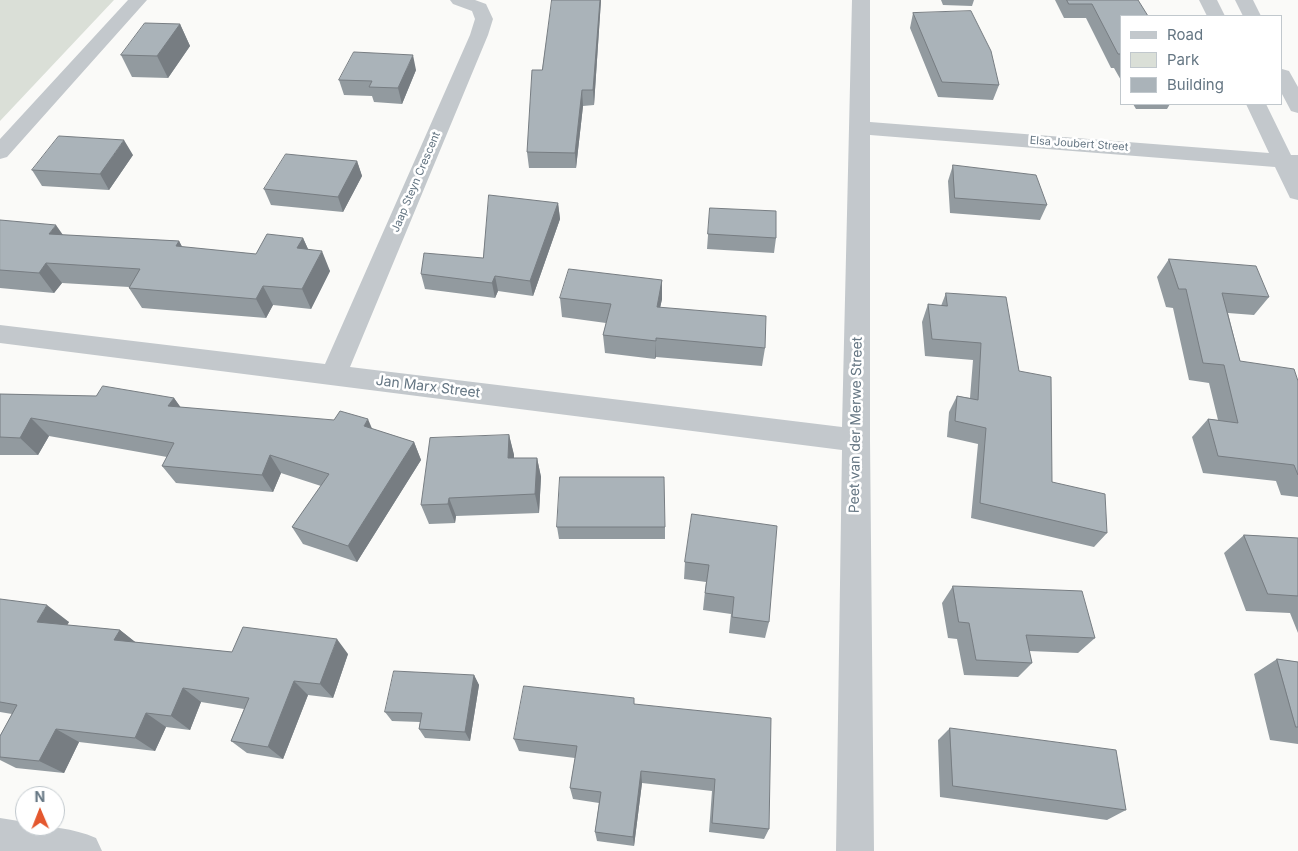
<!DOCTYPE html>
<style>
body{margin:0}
#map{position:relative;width:1298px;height:851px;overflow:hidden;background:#fafaf8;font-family:Inter,sans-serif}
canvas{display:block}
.legend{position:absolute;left:1120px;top:15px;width:162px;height:90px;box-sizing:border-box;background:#fff;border:1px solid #c1c8cd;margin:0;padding:6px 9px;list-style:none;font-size:15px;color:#657683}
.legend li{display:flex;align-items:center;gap:10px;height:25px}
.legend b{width:25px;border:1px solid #c1c8cd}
.north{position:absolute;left:15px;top:786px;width:50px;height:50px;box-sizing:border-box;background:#fff;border:1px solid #c1c8cd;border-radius:50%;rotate:359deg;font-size:14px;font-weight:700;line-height:20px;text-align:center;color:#657683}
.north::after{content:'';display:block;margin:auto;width:18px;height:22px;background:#e4572e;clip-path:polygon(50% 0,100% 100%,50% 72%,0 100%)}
</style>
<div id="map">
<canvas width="1298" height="851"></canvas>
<ul class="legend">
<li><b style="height:6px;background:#c3c8cc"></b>Road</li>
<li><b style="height:14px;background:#dadfd7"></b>Park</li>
<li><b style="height:14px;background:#aab3b9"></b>Building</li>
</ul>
<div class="north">N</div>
</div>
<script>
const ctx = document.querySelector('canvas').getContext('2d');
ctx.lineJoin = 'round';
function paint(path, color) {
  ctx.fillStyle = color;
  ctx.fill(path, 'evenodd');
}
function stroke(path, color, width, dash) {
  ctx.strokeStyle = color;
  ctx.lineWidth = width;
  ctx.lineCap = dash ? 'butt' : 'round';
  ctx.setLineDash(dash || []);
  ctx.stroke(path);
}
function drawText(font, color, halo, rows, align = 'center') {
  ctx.font = font + ' Inter,sans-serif';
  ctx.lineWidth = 5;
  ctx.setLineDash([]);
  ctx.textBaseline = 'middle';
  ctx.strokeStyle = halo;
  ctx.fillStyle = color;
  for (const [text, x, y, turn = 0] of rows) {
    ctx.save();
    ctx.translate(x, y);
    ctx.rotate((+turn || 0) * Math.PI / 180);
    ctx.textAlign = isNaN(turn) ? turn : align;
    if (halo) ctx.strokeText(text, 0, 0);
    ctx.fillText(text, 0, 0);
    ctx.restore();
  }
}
paint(new Path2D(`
 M0,0H114L0,121Z`), '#dadfd7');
paint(new Path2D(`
 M128,0H147L7,157L0,159V139Z
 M450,0H475L486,4L493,19L488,35L350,367L842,427L852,0H870V122L1269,153L1246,104H1266L1291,155H1298V200L1290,198L1275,167L870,135V440L874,851H836L842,450L0,343V325L325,364L470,35L475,19L472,11L453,4Z
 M1199,0H1217L1225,16H1207Z
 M1235,0H1253L1261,16H1243Z
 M1282,69L1289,71L1298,87V113L1291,111L1282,94Z
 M0,818L25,822V826C49,826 73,828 96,838L102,851H0Z`), '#c3c8cc');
paint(new Path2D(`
 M601,0L594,105L583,106L576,168H529L527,152L542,70Z
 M941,0H974L972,6L943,5Z
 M1055,0H1138L1122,16V82L1114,68H1111L1086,18H1064Z
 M913,13L999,85L993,100L938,97L910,28Z
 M180,24L190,46L168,78L132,77L121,55Z
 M416,70L402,104L374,102L372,96L344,95L339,80Z
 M1133,104H1170L1167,109H1136Z
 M133,155L109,190L42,186L32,170Z
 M357,161L362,176L343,212L271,205L264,189Z
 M953,165L1047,205L1040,220L950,213L948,181Z
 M558,203L560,219L533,296L498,291L495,298L425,289L421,274L483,258Z
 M710,208L776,238L774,253L707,249Z
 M0,220L63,235L179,241L182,247L256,254L303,238L308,249L330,271L311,309L273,305L266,318L142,308L129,288V287L62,283L54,293L0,288Z
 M1169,259L1269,297L1254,315L1228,313L1240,361L1298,381V497L1281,495L1276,481L1203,473L1192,437L1208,419L1218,420L1209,383L1189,380L1173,308L1166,307L1157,277Z
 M662,280V299L660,308L765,348L762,366L656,357L655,359L605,353L603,335L606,323L562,317L560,298Z
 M946,293L1019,371L1052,482L1107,533L1094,547L971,518L978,444L947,437L949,412L957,396L970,398L973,360L925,356L922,322L928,304L941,306Z
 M0,394L174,398L180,407L373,429L414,442L421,460L357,562L303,544L292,527L321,486L281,473L273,492L176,483L162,466L167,457L49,436L38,455H0Z
 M509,435L514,455V458H537L541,477L539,513L456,516L455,523L429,524L421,505Z
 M692,514L769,622L765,638L729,633L731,614L703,610L706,582L684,579L685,562Z
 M557,527H665V539H559Z
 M1244,535L1298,538V633L1290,613L1246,611L1224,553Z
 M953,586L1095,638L1078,653L1029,651L1032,663L1018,677L964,675L957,639L948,638L942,603Z
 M0,599L69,622L67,625L120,630L135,642L232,652L348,654L333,698L308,695L283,759L247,753L231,741L244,709L201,702L190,730L166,727L155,751L79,742L64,773L16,768L0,760V736L12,714L0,712Z
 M1277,659L1298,662V744L1270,740L1254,674Z
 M474,675L479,685L470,741L425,738L419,729L420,722L392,721L385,712Z
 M635,704L769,829L764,839L709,832L712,791L642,783L634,846L597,841L595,832L599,803L573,799L570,788L575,758L519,751L514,739Z
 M950,728L1126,810L1107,820L940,797L938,740Z`), '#929a9f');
paint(new Path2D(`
 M600,0H601L594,105L593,90Z
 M180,24L190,46L168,78L157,56Z
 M413,55L416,70L402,104L398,88Z
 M582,90L583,106L576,168L575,153Z
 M124,140L133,155L109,190L100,174Z
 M357,161L362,176L343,212L338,197Z
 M558,203L560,219L533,296L530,281Z
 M56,225L70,245L49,234Z
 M303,238L312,258L297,248Z
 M179,241L190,261L176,246Z
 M322,251L330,271L311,309L302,289Z
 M46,263L62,283L54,293L39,273Z
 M495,276L498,291L495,298L492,283Z
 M662,280V299L656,326L657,307Z
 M263,286L273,305L266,318L256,299Z
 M656,338V357L655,359L656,341Z
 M174,398L187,416L168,406Z
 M31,418L49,436L38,455L20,438Z
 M368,419L376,438L364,426Z
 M509,435L514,455L513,478L508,458Z
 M414,442L421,460L357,562L348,546Z
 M270,455L281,473L273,492L262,475Z
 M537,458L541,477L539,513L535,494Z
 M449,498L456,516L455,523L448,504Z
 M47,605L69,622L60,638L37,622Z
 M120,630L139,645L114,640Z
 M337,639L348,654L333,698L320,684Z
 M474,675L479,685L470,741L465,732Z
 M294,681L308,695L283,759L268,747Z
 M183,688L201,702L190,730L171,716Z
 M146,713L166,727L155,751L135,738Z
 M56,729L79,742L64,773L39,761Z
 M641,771L642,783L634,846L633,837Z`), '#777d82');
const building = new Path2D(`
 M552,0H600L593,90H582L575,153L527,152L532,70H542Z
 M1067,0H1138L1148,16H1122V56L1121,54H1118L1092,4H1069Z
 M971,11L991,51L999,85L942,82L913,13Z
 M145,23L180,24L157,56L121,55Z
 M354,52L413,55L398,88L369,87L372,81L339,80Z
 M59,136L124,140L100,174L32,170Z
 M286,154L357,161L338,197L264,189Z
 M953,165L1036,175L1047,205L955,198Z
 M489,195L558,203L530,281L495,276L492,283L421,274L424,253L483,258Z
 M710,208L776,211V238L708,234Z
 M0,220L56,225L49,234L179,241L176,246L256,254L267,234L303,238L297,248L322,251L302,289L263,286L256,299L129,288L140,269L46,263L39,273L0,270Z
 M1169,259L1256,266L1269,297L1222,293L1240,361L1294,369L1298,381V475L1294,465L1218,456L1208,419L1238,423L1224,365L1203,363L1186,289H1179Z
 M569,269L662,280L657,307L766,316L765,348L656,338V341L603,335L611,304L560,298Z
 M946,293L1006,297L1019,371L1051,377L1052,482L1105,494L1107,533L980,503L986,428L955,421L957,396L978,400L981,343L932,339L928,304L947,306Z
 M103,386L174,398L168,406L334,420L340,411L368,419L364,426L414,442L348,546L292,527L329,474L270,455L262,475L162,466L174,443L31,418L20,438L0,437V394L96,396Z
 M509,435L508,458H537L535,494L449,498L448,504L421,505L430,438Z
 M560,477H664L665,527H557Z
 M692,514L777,526L769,622L732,617L734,597L705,593L709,565L685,562Z
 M1244,535L1298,538V596L1268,594Z
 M953,586L1082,591L1095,638L1026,635L1032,663L976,660L969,623L959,622Z
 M0,599L47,605L37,622L120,630L114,640L232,652L243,627L337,639L320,684L294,681L268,747L231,741L249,698L183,688L171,716L146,713L135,738L56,729L39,761L0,757V736L17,705L0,702Z
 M1277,659L1298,662V727H1296Z
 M394,671L474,675L465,732L419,729L422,713L385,712Z
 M524,686L634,698V704L771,718L769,829L712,823L715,779L641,771L633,837L595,832L601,792L570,788L577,746L514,739Z
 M950,728L1116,750L1126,810L953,786Z`);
paint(building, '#aab3b9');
stroke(building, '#777d82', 1);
drawText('11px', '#657683', '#fff', [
 ["Elsa Joubert Street",1079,144,4],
 ["Jaap Steyn Crescent",416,182,-67]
]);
drawText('14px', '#657683', '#fff', [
 ["Jan Marx Street",428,387,7],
 ["Peet van der Merwe Street",856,425,-89]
]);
</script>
